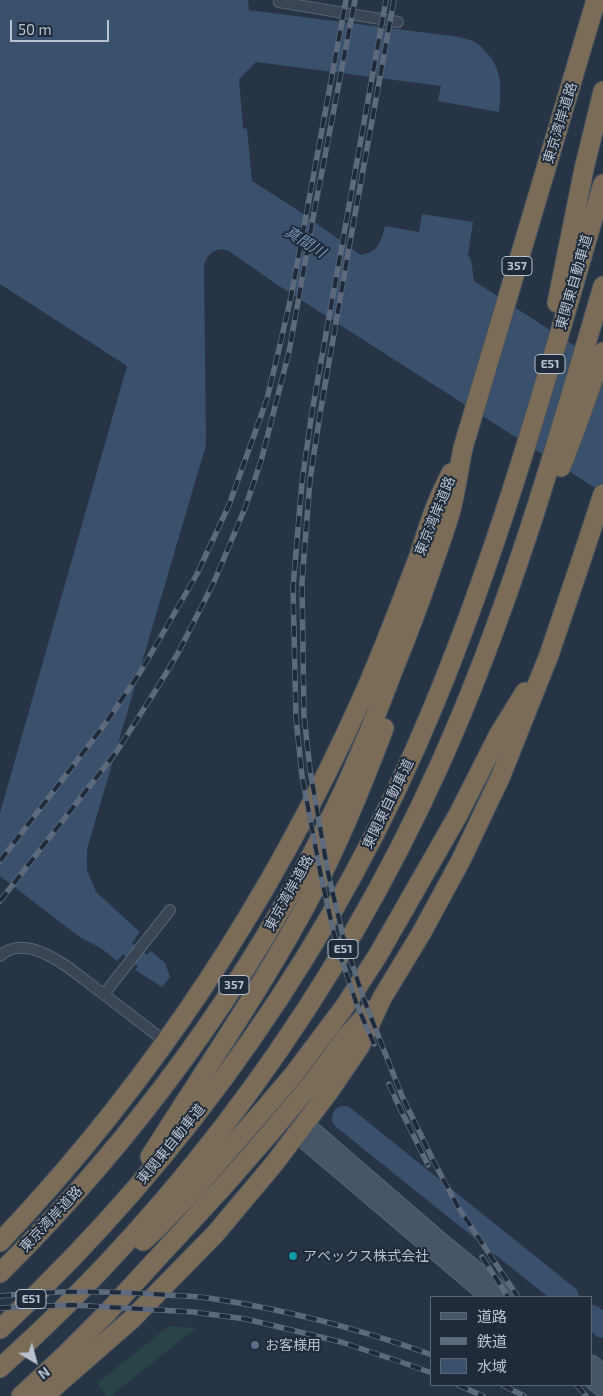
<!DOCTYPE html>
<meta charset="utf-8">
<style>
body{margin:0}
#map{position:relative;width:603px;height:1396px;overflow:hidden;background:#263445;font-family:"Exo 2","Noto Sans JP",sans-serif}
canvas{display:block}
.legend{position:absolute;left:430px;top:1296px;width:162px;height:90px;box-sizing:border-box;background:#1f2b3a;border:1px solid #5c6775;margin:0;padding:6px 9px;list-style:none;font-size:15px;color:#b8c1ce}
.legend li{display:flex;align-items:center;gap:10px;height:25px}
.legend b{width:25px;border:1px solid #5c6775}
.north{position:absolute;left:10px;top:1336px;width:50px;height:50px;-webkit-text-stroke:4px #1f2b3a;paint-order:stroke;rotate:143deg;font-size:14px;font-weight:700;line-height:20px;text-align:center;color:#b8c1ce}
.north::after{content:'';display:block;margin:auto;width:18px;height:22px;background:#b8c1ce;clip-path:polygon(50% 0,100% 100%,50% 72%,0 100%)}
.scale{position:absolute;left:10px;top:20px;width:99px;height:22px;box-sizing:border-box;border:2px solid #b8c1ce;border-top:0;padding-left:6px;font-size:15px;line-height:18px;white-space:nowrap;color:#b8c1ce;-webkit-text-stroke:4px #1f2b3a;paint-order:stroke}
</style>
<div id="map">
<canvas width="603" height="1396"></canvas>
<ul class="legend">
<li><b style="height:6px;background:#485568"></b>道路</li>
<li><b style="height:6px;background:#5c6a7c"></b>鉄道</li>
<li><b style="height:14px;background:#39516d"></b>水域</li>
</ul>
<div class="north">N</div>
<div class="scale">50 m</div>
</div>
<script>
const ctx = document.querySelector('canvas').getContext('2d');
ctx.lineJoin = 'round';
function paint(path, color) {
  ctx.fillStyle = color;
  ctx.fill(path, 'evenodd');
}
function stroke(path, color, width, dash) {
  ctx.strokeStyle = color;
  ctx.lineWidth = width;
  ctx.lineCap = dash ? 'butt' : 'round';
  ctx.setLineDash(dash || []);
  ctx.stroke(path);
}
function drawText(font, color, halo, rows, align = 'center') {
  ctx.font = font + ' "Exo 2","Noto Sans JP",sans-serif';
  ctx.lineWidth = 4;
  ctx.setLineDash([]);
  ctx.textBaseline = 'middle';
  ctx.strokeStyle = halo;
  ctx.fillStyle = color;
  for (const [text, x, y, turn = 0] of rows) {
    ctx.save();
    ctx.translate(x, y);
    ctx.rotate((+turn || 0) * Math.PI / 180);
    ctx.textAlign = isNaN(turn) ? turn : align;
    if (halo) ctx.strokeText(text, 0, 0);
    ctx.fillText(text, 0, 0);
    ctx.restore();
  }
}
paint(new Path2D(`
 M169,1326L196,1328L111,1396H107L97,1383Z`), '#284446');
paint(new Path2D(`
 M0,0H248L249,10L459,37C465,39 473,40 478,44C481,46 484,50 486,52C503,69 501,90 499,112L438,101L441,86L256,62L239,79L243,128L247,129L252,181L299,211L361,255C380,251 380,243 385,226L419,232L422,214L473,222L468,255L471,260L474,281L603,364V493L276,284L229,251C217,246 208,253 204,265L206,445L87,849V870L96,892L140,932L132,943L147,955L151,951L165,963L170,977L162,987L135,970L138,966L123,954L117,961L101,948L81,938L0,876V813L127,366L0,284Z`), '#39516d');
stroke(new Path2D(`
 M344,1118L567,1297
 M592,1317L603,1326`), '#39516d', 24);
const street = new Path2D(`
 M279,0V2L398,22
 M0,956C8,948 21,946 32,949C57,956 78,975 98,990C121,1007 143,1025 166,1042
 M104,994L170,910`);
const secondary = new Path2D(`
 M305,1123L438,1238L510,1297
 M296,1134L488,1297
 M592,1363L603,1372
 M592,1381L603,1390`);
const highway = new Path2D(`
 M557,303L584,169L603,91
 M561,467L576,428L603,352
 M150,1157C205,1069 265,984 313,892C341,839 363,784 384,728
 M143,1241L157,1228L195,1189L266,1107L294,1074L345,1006L378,955L458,815L499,734L525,692
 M0,1242C152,1082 273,898 363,696C384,649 402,601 420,553C425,537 430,521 436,506C440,495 446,484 451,473
 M0,1273C132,1142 244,989 328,823C353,773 374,721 394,668C408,634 421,599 433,564C439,546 446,528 451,510C456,490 459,468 463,448L596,0
 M0,1329C187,1155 337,941 434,705C504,536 552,359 603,184
 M0,1368C187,1200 337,993 440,764C509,611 556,447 603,286
 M21,1396L64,1356L106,1314L222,1188L270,1133L313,1082L346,1037L371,1010
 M44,1396L132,1319L216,1233L273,1165L328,1093L360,1046L382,998L422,932L461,860L500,778L549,655L582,558L603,494`);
stroke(street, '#596472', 12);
stroke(secondary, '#596472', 17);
stroke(highway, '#45515f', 21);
stroke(street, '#3a4655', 10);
stroke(secondary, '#485568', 15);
stroke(highway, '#7b6c57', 19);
const rail = new Path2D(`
 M394,0L350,242L320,414L310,480L302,582L304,715L310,770L328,873L343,936L363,997L402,1096L434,1162L458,1207L518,1297
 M0,861L105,724L141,671L197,574L229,505L267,399L279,349L291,297L346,0
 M0,901L117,751L159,685L178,653L214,582L245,508L261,461L289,352L313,218L355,0
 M374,1044L357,1005L336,943L321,876L302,776L296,718L293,588L302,482L312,412L386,0
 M389,1084L396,1100L428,1165
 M482,1257L508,1297
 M0,1296C55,1290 111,1291 167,1295C180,1296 194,1296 208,1298C284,1309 360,1329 432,1355
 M0,1308L72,1305L193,1312L246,1319L341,1342L404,1363L432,1373
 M458,1385L483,1396
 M503,1385L524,1396
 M577,1385L586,1396`);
stroke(rail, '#5c6a7c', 5.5);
stroke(rail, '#1f2b3a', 4, [11]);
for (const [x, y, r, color] of [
 [293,1256,5,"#0f9aa8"],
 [255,1345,5,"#5c6f8a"]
]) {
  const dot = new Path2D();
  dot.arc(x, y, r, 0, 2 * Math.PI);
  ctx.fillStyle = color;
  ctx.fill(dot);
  stroke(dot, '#1f2b3a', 2);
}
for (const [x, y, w] of [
 [517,266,30],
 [550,364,30],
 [343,949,30],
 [234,985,30],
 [31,1299,30]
]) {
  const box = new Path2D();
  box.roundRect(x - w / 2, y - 9.5, w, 19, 4);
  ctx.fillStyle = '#1f2b3a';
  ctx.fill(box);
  stroke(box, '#b8c1ce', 1);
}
drawText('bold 12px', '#b8c1ce', null, [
 ["357",517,266],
 ["E51",550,364],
 ["E51",343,949],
 ["357",234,985],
 ["E51",31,1299]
]);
drawText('14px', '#b8c1ce', '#1f2b3a', [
 ["東京湾岸道路",560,123,-73],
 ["東関東自動車道",574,282,-74],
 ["東京湾岸道路",435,516,-68],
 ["東関東自動車道",388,804,-64],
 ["東京湾岸道路",289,893,-61],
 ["東関東自動車道",171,1144,-51],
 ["東京湾岸道路",51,1219,-47]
]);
drawText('14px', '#b8c1ce', '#1f2b3a', [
 ["アペックス株式会社",303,1256],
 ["お客様用",265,1345]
], 'left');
drawText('italic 15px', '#7793b3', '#1f2b3a', [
 ["真間川",305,242,32]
]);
</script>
